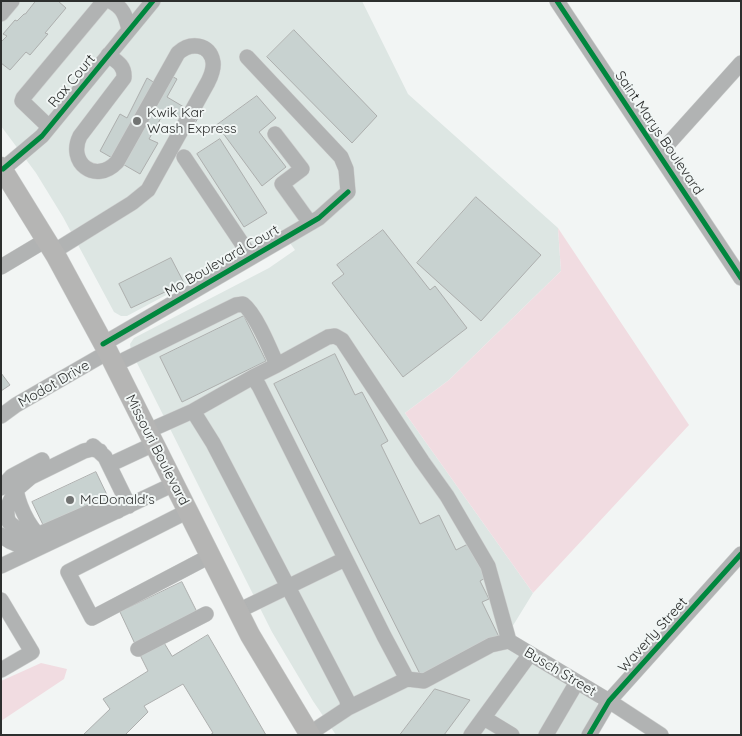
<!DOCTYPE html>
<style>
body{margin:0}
#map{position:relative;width:742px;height:736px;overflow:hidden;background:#f2f5f4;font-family:Quicksand,sans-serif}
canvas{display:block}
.frame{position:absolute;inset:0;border:2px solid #2d2f2e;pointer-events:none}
</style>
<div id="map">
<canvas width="742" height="736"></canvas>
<div class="frame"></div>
</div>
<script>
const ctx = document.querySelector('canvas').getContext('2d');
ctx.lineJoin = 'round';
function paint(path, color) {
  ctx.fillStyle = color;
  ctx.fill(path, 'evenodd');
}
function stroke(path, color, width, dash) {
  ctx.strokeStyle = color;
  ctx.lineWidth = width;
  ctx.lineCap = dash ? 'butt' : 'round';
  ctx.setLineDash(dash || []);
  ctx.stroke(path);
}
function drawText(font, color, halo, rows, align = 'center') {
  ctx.font = font + ' Quicksand,sans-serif';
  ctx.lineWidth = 4;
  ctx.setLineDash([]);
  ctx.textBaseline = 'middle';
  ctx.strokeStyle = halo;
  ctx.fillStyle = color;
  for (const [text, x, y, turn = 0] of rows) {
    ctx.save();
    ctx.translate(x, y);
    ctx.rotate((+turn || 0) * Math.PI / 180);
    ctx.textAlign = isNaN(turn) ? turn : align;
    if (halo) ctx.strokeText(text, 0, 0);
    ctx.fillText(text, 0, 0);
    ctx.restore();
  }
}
paint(new Path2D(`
 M1,1H362L408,94L558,228L561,271L449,380L405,413L533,593L501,645L596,701L598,705L596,711L582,735H336L313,701L272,632L131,351L130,344L134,338L269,268L295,250L280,229L226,263L127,316H121L114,312L63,217L36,173L1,126Z`), '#dde6e3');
paint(new Path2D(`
 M558,228L689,425L533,593L405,413L449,380L561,271Z
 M41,663L67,669L64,679L1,721V681Z`), '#f1dce1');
const building = new Path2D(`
 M36,1H58L66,8L45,33L48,34L30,55L26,52L10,70L1,63V42L7,36L3,34L15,20L17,21L24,14H25Z
 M294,30L377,116L352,143L267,57Z
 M162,71L177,79L167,97L199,116L194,125L166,109L149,139L158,143L140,174L100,151L120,114L127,118L147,78L155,83Z
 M257,96L276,118L259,132L286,167L262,186L217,125Z
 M220,139L267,213L244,227L197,154Z
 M476,197L541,255L481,321L417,263Z
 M383,230L430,290L435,286L467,328L403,377L332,283L344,274L337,265Z
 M171,258L184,283L131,308L119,284Z
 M244,316L266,361L182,402L160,357Z
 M335,354L355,395L362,392L388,441L381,445L420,524L439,515L456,550L470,543L487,577L480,581L489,599L482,602L500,639L422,678L274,384Z
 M1,373L10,385L1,391Z
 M96,472L109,499L45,529L32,502Z
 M182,582L198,614L135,644L120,612Z
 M208,635L266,735H210L213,733L183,684L144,706L148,712L125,735H83L110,709L103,699L148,671L140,655L163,641L172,656Z
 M435,689L470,700L444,735H400Z`);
paint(building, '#c8d2d0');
stroke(building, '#adafae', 1);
const minor = new Path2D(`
 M110,1C123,7 126,16 129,30
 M557,1L741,278
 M1,14L12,1
 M49,127L22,101L23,98L104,1
 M275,134L302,169L282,184L310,223
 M659,154L741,63
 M184,157L251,257
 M3,169L42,136L153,1
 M53,252L132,203L148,190L208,82C211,76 214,69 213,62C210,43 190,42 178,53L117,162C95,185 67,162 80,136L124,78C125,66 118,62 108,55
 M1,267L46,240
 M103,344L319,218L348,192L346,169L341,157L247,57
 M114,365L236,305L243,304C256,314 270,349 277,365L253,377
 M277,365L328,337L335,336L342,340L422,461L447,496L488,566L509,641
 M193,411L253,377L259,386L384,636L407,679
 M1,416L16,405L108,352
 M148,431L193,411L213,443L347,700L348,708L309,734
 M93,446L105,457L129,506
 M100,451L92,449L84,451L31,477L17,489C15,498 30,530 39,534L94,510L111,513L118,511
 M109,465L154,444
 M1,488L12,476L42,460
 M17,489C11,499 3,510 9,522C16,530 29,535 39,534
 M188,511L68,572L92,618L210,556
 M1,535C12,545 24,548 39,546
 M1,566L174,484
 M1,600L32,652L1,670
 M238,611L345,559
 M509,641L609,701L661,735
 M138,649L206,614
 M348,708L407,679L424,681L491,645L509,641
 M484,718L512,735
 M471,735L530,654
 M546,735L577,682
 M589,735L609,701L741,554`);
const major = new Path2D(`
 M1,167L56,256L108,352L250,635L310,735`);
stroke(minor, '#cfd1d0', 16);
stroke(major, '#cfd1d0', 21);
stroke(minor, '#b1b3b3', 15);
stroke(major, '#b5b5b4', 20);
stroke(new Path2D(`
 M557,1L741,278
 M3,169L42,136L153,1
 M103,344L319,218L348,192
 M589,735L609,701L741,554`), '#00873e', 5);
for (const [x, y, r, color] of [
 [137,121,5,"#727473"],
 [70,500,5,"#727473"]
]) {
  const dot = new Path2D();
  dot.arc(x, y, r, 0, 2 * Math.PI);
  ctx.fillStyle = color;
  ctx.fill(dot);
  stroke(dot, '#f1f6f5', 2);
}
drawText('14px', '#2d2f2e', '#f1f6f5', [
 ["Rax Court",72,81,-50],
 ["Saint Marys Boulevard",659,133,56],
 ["Mo Boulevard Court",222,261,-30],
 ["Modot Drive",54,384,-30],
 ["Missouri Boulevard",157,450,63],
 ["Waverly Street",653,635,-48],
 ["Busch Street",560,672,31]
]);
drawText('14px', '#2d2f2e', '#f1f6f5', [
 ["Kwik Kar",147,113],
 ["Wash Express",147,129],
 ["McDonald's",80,500]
], 'left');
</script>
